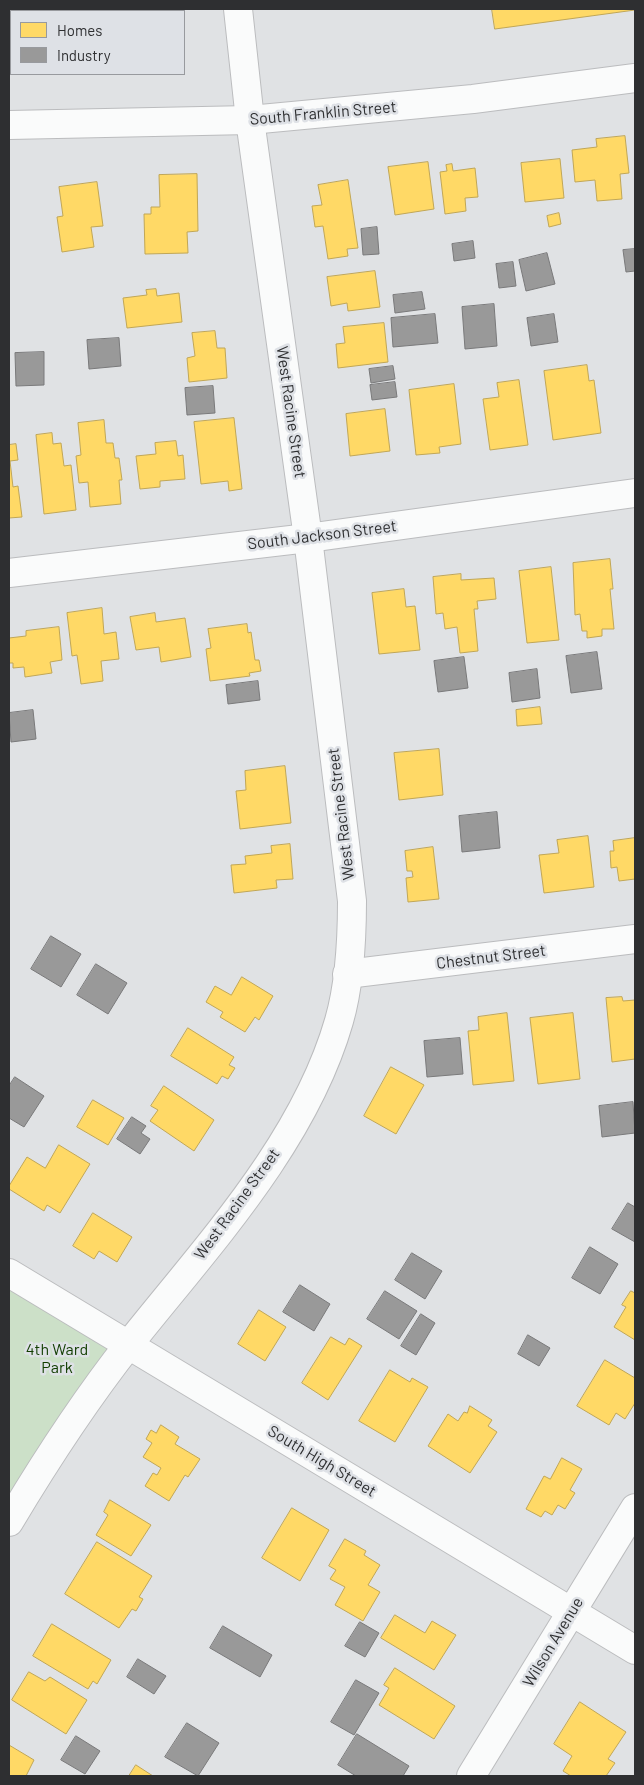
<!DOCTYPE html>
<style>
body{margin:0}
#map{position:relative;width:644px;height:1785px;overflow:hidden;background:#e0e2e4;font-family:Barlow,sans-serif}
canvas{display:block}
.frame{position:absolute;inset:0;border:10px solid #2e2f31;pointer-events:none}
.legend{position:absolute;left:10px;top:10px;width:175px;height:65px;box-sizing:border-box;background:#dee1e6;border:1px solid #989a9e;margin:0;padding:6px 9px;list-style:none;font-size:15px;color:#2e2f31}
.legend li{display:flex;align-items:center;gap:10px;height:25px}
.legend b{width:25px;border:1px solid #989a9e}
</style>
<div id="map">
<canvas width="644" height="1785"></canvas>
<div class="frame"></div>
<ul class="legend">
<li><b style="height:14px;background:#ffd966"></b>Homes</li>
<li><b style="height:14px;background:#999"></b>Industry</li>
</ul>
</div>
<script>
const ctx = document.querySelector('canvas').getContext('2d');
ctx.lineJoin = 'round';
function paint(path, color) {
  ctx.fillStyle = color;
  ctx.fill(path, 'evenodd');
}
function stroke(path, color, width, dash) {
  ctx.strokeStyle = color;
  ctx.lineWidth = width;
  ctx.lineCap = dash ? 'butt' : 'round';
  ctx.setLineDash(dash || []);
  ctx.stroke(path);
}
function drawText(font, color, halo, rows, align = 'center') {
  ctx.font = font + ' Barlow,sans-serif';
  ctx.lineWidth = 5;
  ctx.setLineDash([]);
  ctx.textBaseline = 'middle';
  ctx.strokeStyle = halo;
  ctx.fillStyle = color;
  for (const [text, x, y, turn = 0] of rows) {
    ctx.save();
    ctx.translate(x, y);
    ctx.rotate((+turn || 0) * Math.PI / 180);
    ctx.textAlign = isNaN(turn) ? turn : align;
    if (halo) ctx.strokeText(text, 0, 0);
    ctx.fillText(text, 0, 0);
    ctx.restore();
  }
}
paint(new Path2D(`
 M9,1273L128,1345L9,1522Z`), '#cce0c8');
const homes = new Path2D(`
 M9,9H31V11H11V60L9,61Z
 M492,9H635V10L495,29Z
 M625,136L629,173L620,174L622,199L597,201L595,180L575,182L572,150L597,147L596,139Z
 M560,159L564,198L525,202L521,163Z
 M428,162L434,209L395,215L388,167Z
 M452,164L453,171L475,168L478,197L465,198L466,211L445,214L440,172L447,171L446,165Z
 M197,174L198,231L187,232L188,253L145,254L144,214H151V207H160L159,175Z
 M348,180L358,248L347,249L348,256L328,259L323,226L315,227L312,206L322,205L318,185Z
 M97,182L103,226L91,227L94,247L62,252L57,217L63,216L59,187Z
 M559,213L561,224L549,227L547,216Z
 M375,271L380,307L348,311L347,303L331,306L327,277Z
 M156,289L157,296L179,293L182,322L127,328L123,298L147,295L146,290Z
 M384,323L388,362L338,368L336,344L345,343L343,327Z
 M215,331L217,348H225L227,378L189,382L187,358L195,356L192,333Z
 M587,365L589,381L594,380L601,433L553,440L544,371Z
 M519,380L528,445L490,450L483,399L499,397L497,383Z
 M454,384L461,444L439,447L440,453L416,455L409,390Z
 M385,409L390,451L350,456L346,414Z
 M234,418L242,489L229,491L228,481L201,484L194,422Z
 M104,420L106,443H113L115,458H119L122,480H119L121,504L90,507L88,482L79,483L76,456L81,455L78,423Z
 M52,433L53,444L61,443L64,466L71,465L76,510L44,514L36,435Z
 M176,441L178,456L183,455L185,479L160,481V487L140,489L136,456L156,454L155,443Z
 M16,444L18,460L10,461L13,487L18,486L22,517L9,518V445Z
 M610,559L613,589H610L614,629H602V636L587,638V631H582L580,614L575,615L573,563Z
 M551,567L559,640L527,643L519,571Z
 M461,574V580L494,578L496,599L477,601L478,609H474L478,651L460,653L457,627L445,629L443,613L436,614L433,577Z
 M404,589L406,607L415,606L420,650L379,654L372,593Z
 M102,608L104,634L116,632L119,659L101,661L103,681L81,684L77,655L72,656L67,613Z
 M155,613L156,622L185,618L191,657L161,662L159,647L136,650L130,617Z
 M247,624L248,633L251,632L255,660H259L261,671L249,673L250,676L210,681L206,649L211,648L208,629Z
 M59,627L62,660L50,662L52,673L25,677L24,667L13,668V663H9V638L26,636V631Z
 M540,707L542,724L517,726L516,710Z
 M439,749L443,795L399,800L394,753Z
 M285,766L291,823L240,829L236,791L246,790L245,771Z
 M588,836L594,887L544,893L539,855L559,853L557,840Z
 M635,838V879L619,881L617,867L611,868L610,851H614L613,841Z
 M290,844L293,879L276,880L277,888L234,893L231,865L246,864L245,856L272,853L271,846Z
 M433,847L439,899L408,902L406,878L413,877L412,871H407L405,851Z
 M242,977L273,996L259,1020L255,1017L245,1032L220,1017L223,1012L206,1002L215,986L231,995Z
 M622,997L623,1001L635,1000V1059L612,1062L606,998Z
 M507,1013L514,1081L473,1085L468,1031L479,1030L478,1017Z
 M573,1013L580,1079L538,1084L530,1018Z
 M188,1028L234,1057L229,1065L235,1068L228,1079L222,1076L217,1084L171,1056Z
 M391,1067L424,1085L396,1134L364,1116Z
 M164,1086L214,1120L194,1151L150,1121L158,1110L151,1106Z
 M93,1100L124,1118L108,1145L77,1127Z
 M59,1145L90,1164L60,1213L47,1205L44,1211L9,1189V1186L27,1157L45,1168Z
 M93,1213L132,1237L117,1262L99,1251L94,1259L73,1246Z
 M631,1291L635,1293V1340L614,1327L626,1307L622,1305Z
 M259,1310L286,1327L265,1361L238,1344Z
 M331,1337L345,1345L349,1338L362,1346L328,1400L302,1383Z
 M605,1360L635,1378V1403L625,1419L616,1413L609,1425L577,1406Z
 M390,1370L410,1382L412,1378L428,1387L395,1442L359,1421Z
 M470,1406L492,1420L488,1426L497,1432L470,1473L428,1446L448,1414L458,1421L464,1412L467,1413Z
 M161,1425L179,1437L175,1444L200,1459L188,1477L185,1475L169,1501L145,1486L153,1473L157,1475L161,1468L143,1457L152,1443L146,1439L151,1430L156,1433Z
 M562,1458L582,1469L570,1490L575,1493L565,1509L558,1505L552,1515L545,1511L541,1517L526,1509L544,1476L550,1479Z
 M110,1500L151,1525L131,1556L96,1535L108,1515L104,1512Z
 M292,1508L329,1530L300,1581L262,1558Z
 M345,1539L366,1551L364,1555L380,1565L368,1585L380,1592L363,1621L335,1605L345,1587L330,1579L336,1570L329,1566Z
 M97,1542L152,1576L139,1597L143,1599L136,1611L132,1609L119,1628L65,1594Z
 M395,1615L425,1633L432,1621L456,1635L434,1670L381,1638Z
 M52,1624L111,1660L97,1684L93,1681L88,1689L33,1656Z
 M395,1668L455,1706L434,1739L379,1705L389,1688L384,1685Z
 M29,1672L45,1681L50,1677L87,1700L66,1734L12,1700Z
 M580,1702L626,1732L608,1759L615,1763L606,1776H571L563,1771L572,1756L554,1744Z
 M9,1745L34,1760L26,1776H9Z
 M136,1765L153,1776H129Z`);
paint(homes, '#ffd966');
stroke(homes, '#c0a656', 1);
const industry = new Path2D(`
 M377,227L379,254L363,255L361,229Z
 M473,241L475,258L454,261L452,244Z
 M635,249V271L626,272L623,250Z
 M547,253L555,284L526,291L519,260Z
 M513,262L516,286L499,288L496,264Z
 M422,292L425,309L395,313L393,295Z
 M494,304L497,346L465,349L462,307Z
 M435,314L438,343L393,347L391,318Z
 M554,314L558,342L531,346L527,318Z
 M119,338L121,366L89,369L87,340Z
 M44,352V385L16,386L15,353Z
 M393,366L395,379L371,383L369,369Z
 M395,382L397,397L372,400L370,385Z
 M213,386L215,413L187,415L185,388Z
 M597,652L602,689L571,693L566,656Z
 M464,657L468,688L438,692L434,661Z
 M537,669L540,698L512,702L509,673Z
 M258,681L260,700L228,704L226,685Z
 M33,710L36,739L11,742L9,713Z
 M497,812L500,848L462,852L459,816Z
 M51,936L81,954L61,987L31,969Z
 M96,964L127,983L108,1014L77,995Z
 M460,1038L463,1074L427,1077L424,1041Z
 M15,1077L44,1096L24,1127L9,1118V1086Z
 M633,1102L635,1133L602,1137L599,1106Z
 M132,1117L146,1126L141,1133L150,1139L140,1154L117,1139Z
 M628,1203L635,1207V1242L612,1229Z
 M590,1247L618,1264L600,1294L572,1278Z
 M412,1253L442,1271L425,1299L395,1280Z
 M300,1285L330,1304L314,1331L283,1312Z
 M385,1291L417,1311L399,1339L367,1319Z
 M421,1314L435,1323L416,1355L401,1346Z
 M528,1335L550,1348L539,1366L518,1354Z
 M360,1622L379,1633L365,1657L345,1646Z
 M223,1626L272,1655L260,1677L210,1648Z
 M138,1659L166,1676L154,1694L127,1677Z
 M356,1680L379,1693L354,1735L331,1722Z
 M187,1723L219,1743L198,1776L165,1757Z
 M357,1734L409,1766L403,1776H356L338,1765Z
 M76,1736L100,1751L85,1774L61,1760Z`);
paint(industry, '#999');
stroke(industry, '#79797a', 1);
const minor = new Path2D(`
 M9,125L250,120L473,99L635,78
 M9,573L308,538L635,493
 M347,974L635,939
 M9,1273L635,1650
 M471,1776L635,1508`);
const major = new Path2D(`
 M9,1522C46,1460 85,1400 130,1343C207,1246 304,1143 339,1021C350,983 352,941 352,901L308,538L250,120L238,9`);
stroke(minor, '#bbbcbe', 30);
stroke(major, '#bbbcbe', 30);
stroke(minor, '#fafbfb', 28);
stroke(major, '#fafbfb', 28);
drawText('16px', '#2e2f31', '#dee1e6', [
 ["South Franklin Street",323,113,-5],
 ["West Racine Street",291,412,82],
 ["South Jackson Street",322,535,-7],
 ["West Racine Street",341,814,-97],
 ["Chestnut Street",491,957,-7],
 ["West Racine Street",237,1204,-54],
 ["South High Street",322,1461,31],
 ["Wilson Avenue",553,1642,-59]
]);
drawText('16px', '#113d00', '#dee1e6', [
 ["4th Ward",57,1350],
 ["Park",57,1368]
]);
</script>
